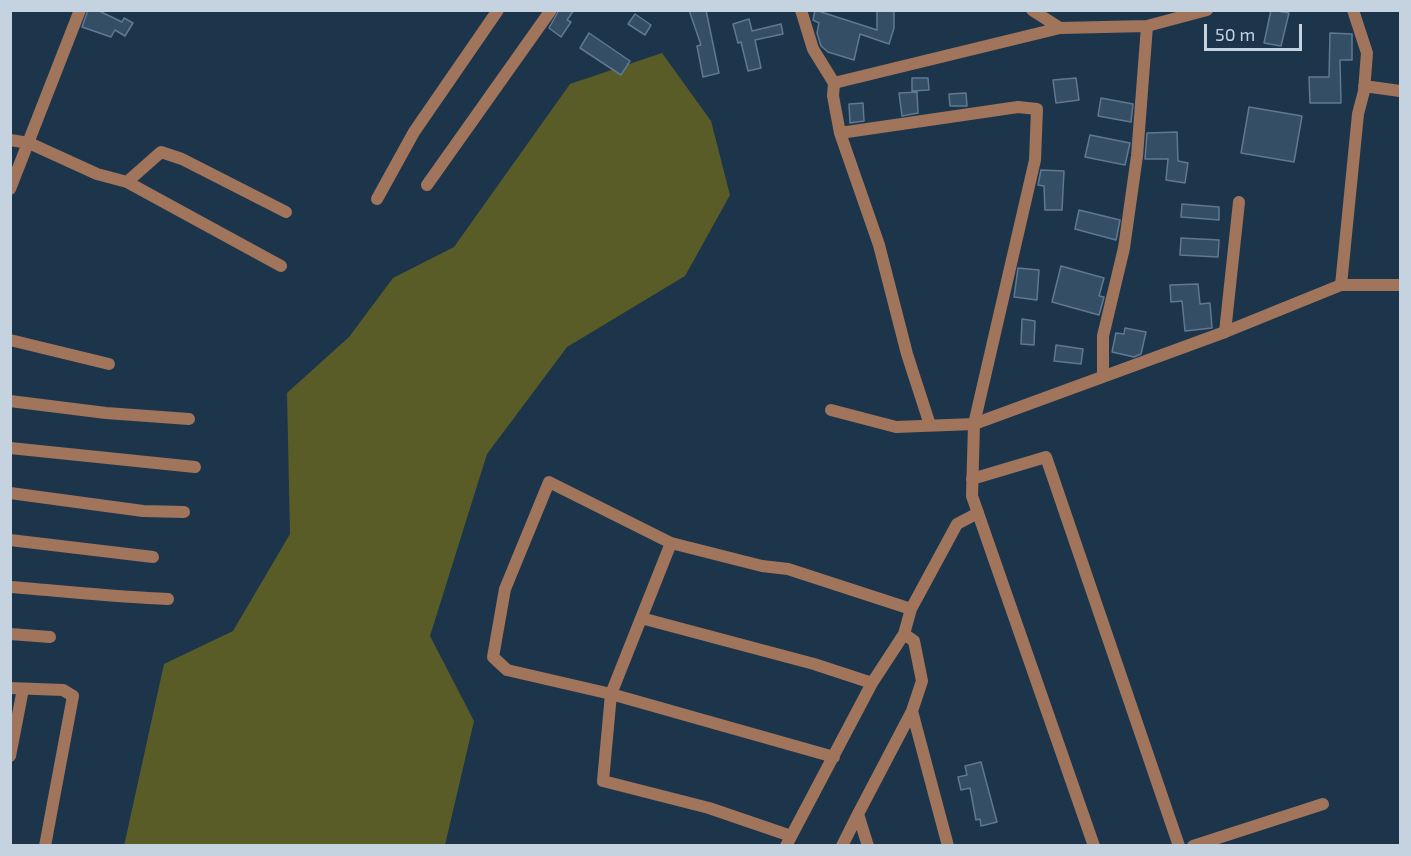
<!DOCTYPE html>
<style>
body{margin:0}
#map{position:relative;width:1411px;height:856px;overflow:hidden;background:#1d354b;font-family:"Exo 2",sans-serif}
canvas{display:block}
.frame{position:absolute;inset:0;border:12px solid #c5d3e1;pointer-events:none}
.scale{position:absolute;left:1204px;top:24px;width:98px;height:27px;box-sizing:border-box;border:3px solid #c5d3e1;border-top:0;padding-left:8px;font-size:18px;line-height:21px;white-space:nowrap;color:#c5d3e1;-webkit-text-stroke:4px #1d354b;paint-order:stroke}
</style>
<div id="map">
<canvas width="1411" height="856"></canvas>
<div class="frame"></div>
<div class="scale">50 m</div>
</div>
<script>
const ctx = document.querySelector('canvas').getContext('2d');
ctx.lineJoin = 'round';
function paint(path, color) {
  ctx.fillStyle = color;
  ctx.fill(path, 'evenodd');
}
function stroke(path, color, width, dash) {
  ctx.strokeStyle = color;
  ctx.lineWidth = width;
  ctx.lineCap = dash ? 'butt' : 'round';
  ctx.setLineDash(dash || []);
  ctx.stroke(path);
}
paint(new Path2D(`
 M662,53L711,121L730,195L685,276L567,347L487,454L430,636L474,721L445,845L124,846L164,664L233,631L290,534L287,393L349,337L393,278L454,247L570,84Z`), '#5a5c28');
const building = new Path2D(`
 M88,10H97L122,22L124,18L133,23L125,36L115,30L111,37L82,27Z
 M559,10H574L567,20L571,22L561,37L549,28Z
 M689,10H706L719,73L703,77L697,46L701,45Z
 M815,10L877,30V10H894V28L889,44L860,34L854,60L828,52L821,46L817,33L819,23L813,20Z
 M1271,10L1289,13L1281,46L1264,43Z
 M635,14L651,25L645,35L628,24Z
 M749,19L752,31L781,24L783,34L755,40L761,68L748,71L741,42L738,43L733,24Z
 M589,33L630,61L621,75L580,48Z
 M1330,33L1352,34V60H1340L1341,103H1310L1309,77H1329Z
 M912,78H928L929,90L912,91Z
 M1076,78L1079,100L1056,103L1053,80Z
 M917,92L918,113L902,116L899,93Z
 M966,93L967,106H950L949,94Z
 M1101,98L1133,104L1131,122L1098,116Z
 M863,103L864,121L850,123L849,104Z
 M1249,107L1302,116L1294,162L1241,153Z
 M1177,132L1178,161L1188,163L1185,183L1166,180L1168,159H1145L1147,133Z
 M1090,135L1130,143L1125,165L1085,157Z
 M1041,170L1064,171L1062,210H1045L1044,186L1038,185Z
 M1182,204L1219,207V220L1181,217Z
 M1079,210L1120,220L1116,240L1075,229Z
 M1181,238L1219,240L1218,257L1180,255Z
 M1061,266L1104,278L1099,296L1104,297L1099,315L1052,302Z
 M1018,268L1039,270L1037,300L1014,297Z
 M1198,284L1200,304L1210,303L1212,328L1185,331L1182,301L1171,302L1170,285Z
 M1022,319L1035,321L1034,345L1021,344Z
 M1125,328L1146,332L1141,354L1134,357L1112,352L1116,333L1124,334Z
 M1056,345L1083,349L1081,364L1054,361Z
 M981,762L997,822L981,826L980,819L976,820L970,788L961,790L958,777L967,775L965,766Z`);
paint(building, '#344e65');
stroke(building, '#5f7992', 1.5);
stroke(new Path2D(`
 M801,10L813,49L834,83L833,96L840,133L879,245L907,354L930,425
 M1032,10L1060,28
 M834,83L1060,28L1147,26L1207,10
 M1364,86L1400,91
 M10,140L29,143L97,174L127,182L281,266
 M127,182L161,152L182,159L286,212
 M427,185L551,10
 M10,189L80,10
 M377,199L414,132L498,10
 M1341,285L1358,114L1364,91L1367,53L1353,10
 M1225,332L1239,202
 M10,340L109,364
 M1103,376V336L1124,248L1137,156L1147,26
 M10,401L106,413L189,419
 M831,410L896,427L974,424L1035,160L1037,109L1018,107L840,133
 M10,448L195,467
 M972,479L1046,457L1179,846
 M10,493L143,511L184,512
 M10,540L153,557
 M671,543L611,694L603,781L709,808L791,836
 M10,587C63,591 115,597 168,599
 M641,618L814,664L872,683
 M10,634L50,637
 M904,634L914,641L922,681L912,711
 M10,688L63,690L73,696L45,846
 M10,756L23,689
 M834,757L611,694L507,670L493,657L505,589L549,482L671,543L762,566L788,569L911,609
 M858,814L912,711L948,846
 M786,846L872,683L904,634L911,609L957,524L978,513
 M842,846L858,814L868,846
 M1193,846L1323,804`), '#a0755c', 12);
stroke(new Path2D(`
 M1094,846L972,496L974,424L1225,332L1341,285H1400`), '#a0755c', 12);
</script>
